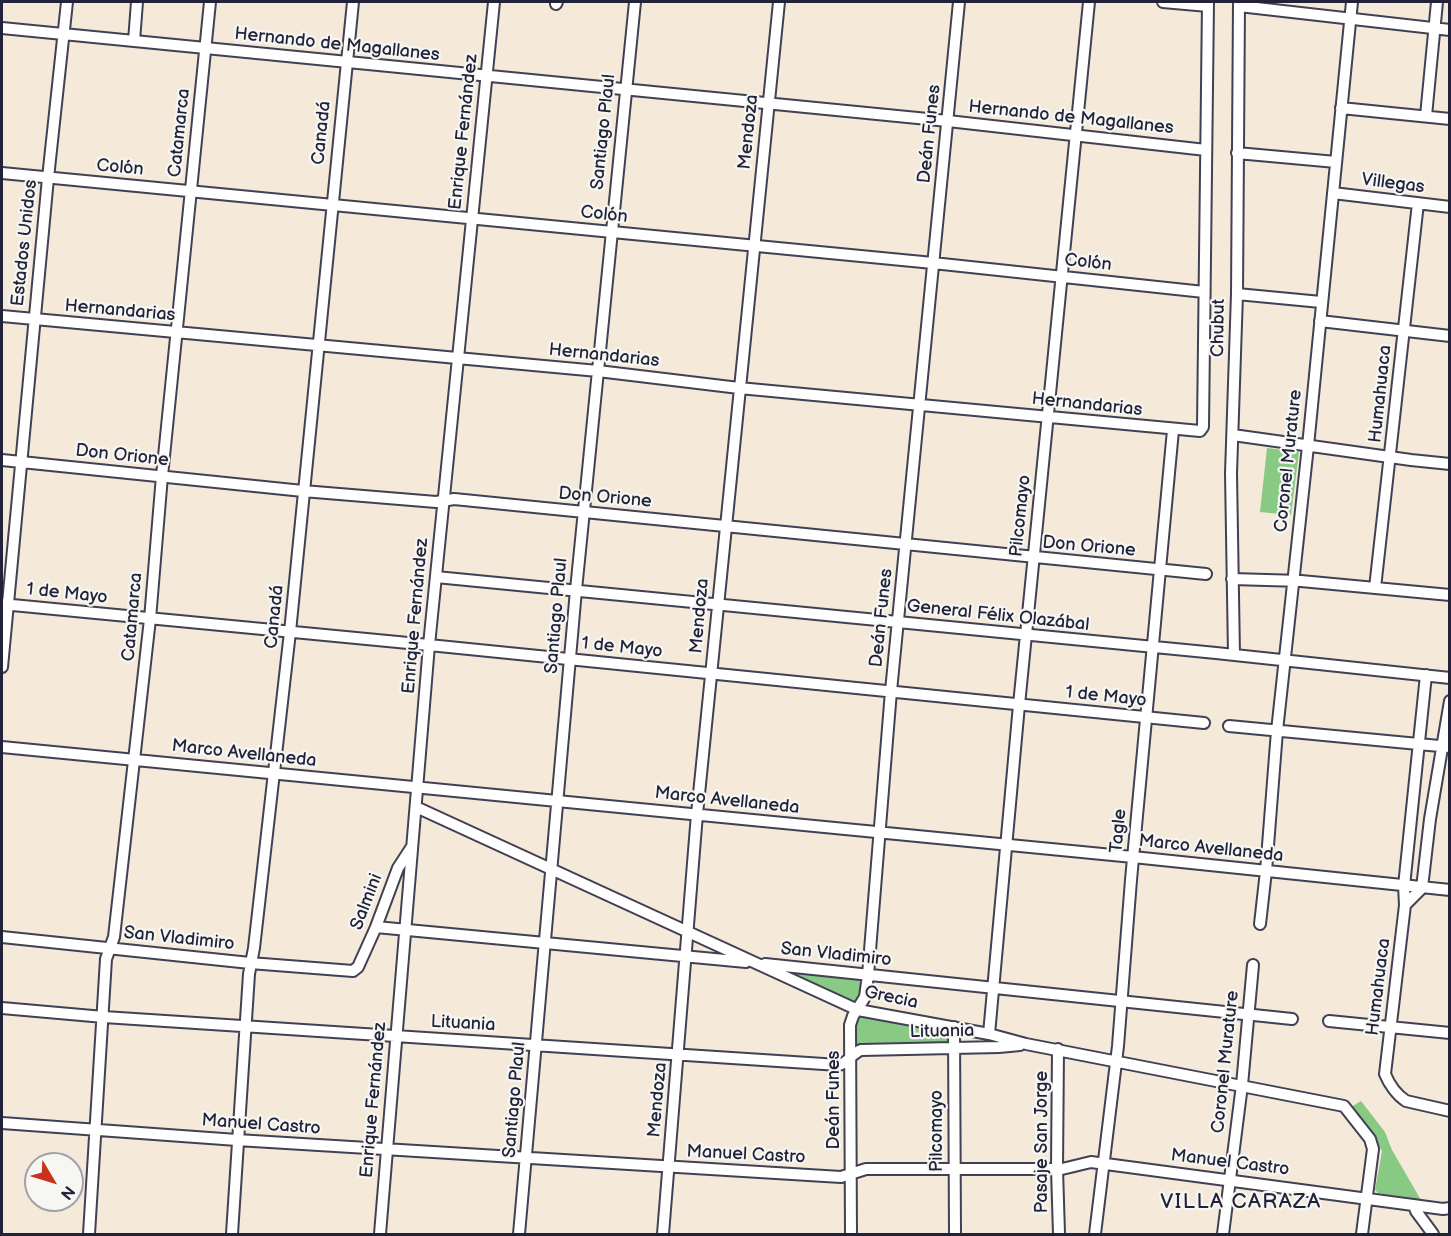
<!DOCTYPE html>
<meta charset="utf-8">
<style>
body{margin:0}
#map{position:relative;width:1451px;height:1236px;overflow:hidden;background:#f5e9da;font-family:"Balsamiq Sans",sans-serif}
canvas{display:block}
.frame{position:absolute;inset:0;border:3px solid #22223b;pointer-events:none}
.north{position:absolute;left:24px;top:1152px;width:60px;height:60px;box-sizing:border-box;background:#f6f6f2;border:2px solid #a1a1a9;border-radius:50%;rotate:128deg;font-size:16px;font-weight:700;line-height:24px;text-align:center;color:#22223b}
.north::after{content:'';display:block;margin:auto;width:21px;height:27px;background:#c8321e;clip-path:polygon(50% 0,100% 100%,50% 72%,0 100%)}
</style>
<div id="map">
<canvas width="1451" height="1236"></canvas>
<div class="frame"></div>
<div class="north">N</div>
</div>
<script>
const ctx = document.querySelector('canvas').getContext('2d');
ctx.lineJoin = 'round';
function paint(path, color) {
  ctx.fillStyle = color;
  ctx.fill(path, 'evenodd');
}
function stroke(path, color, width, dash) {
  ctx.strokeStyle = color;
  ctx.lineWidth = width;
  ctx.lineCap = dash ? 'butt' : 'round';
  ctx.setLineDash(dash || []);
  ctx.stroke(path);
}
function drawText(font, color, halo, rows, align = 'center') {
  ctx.font = font + ' "Balsamiq Sans",sans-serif';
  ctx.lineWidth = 4.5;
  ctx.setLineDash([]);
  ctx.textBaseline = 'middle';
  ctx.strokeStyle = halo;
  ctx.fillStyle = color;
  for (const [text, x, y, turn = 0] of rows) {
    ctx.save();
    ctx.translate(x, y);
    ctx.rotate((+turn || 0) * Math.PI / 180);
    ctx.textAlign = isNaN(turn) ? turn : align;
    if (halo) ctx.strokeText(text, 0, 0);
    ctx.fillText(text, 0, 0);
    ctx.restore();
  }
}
paint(new Path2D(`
 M1267,448L1299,452L1291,515L1260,512Z
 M794,972L857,977L861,983L859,1000L855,1004L793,975Z
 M860,1014L943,1032L946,1034L948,1041L946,1043L856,1048L854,1046V1021Z
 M1361,1101L1385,1132L1392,1150L1421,1200L1378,1193L1375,1190L1382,1151L1351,1107Z`), '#88ca83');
const minor = new Path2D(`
 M1163,2L1208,6
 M556,4L557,2
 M1239,6L1450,30
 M2,28L948,121L1206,150
 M134,41L137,2
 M1341,108L1450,119
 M1426,116L1437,2
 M1237,153L1336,162
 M2,173L933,263L1204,292
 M1333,193L1450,207
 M1237,294L1321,302
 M2,316L598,371L739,388L1200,431L1203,427L1208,2
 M1320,321L1450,336
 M1233,435L1411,460L1450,464
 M2,460L303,491L436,502L454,499L1206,574
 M436,577L1216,653L1450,678
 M1232,579L1301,581L1450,595
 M1375,588L1418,203
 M2,604L429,645L1204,723
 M1234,655L1231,473L1237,294L1239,2
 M2,667L48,178L67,2
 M1426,675L1404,886L1405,905L1385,1074C1389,1084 1397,1095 1406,1101L1450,1111
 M1229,726L1450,747
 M2,747L1133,857L1450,890
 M416,807L858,1010L989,1034L1026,1044L1344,1106L1370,1139L1373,1149L1362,1234
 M1405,905L1422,888L1430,819L1450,701
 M1260,924L1266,871L1277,731L1308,446L1352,2
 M376,927L746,962
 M2,937L250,963L353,971L358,967L376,927L398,868L411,848
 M765,964L1292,1019
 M2,1008L104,1017L839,1065C848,1063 852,1053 861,1050L999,1047L1020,1045
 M1329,1021L1450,1033
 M954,1027L955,1234
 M989,1034L1019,705L1089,2
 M1058,1049L1057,1169L1059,1234
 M2,1123L237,1140L841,1177L866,1169H1062L1091,1162L1443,1209L1450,1208
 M1414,1205L1416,1211L1433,1234
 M89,1234L106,959L114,937L150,619L162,476L210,2
 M232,1234L249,974L254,948L290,632L353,2
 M380,1234L429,645L494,2
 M519,1234L576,590L635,2
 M663,1234L697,814L779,2
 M851,1234L850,1025L853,1016L865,997L868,975L891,691L959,2
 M1095,1234L1118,1046L1131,880L1173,430
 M1223,1234L1242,1085L1253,965`);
stroke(minor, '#424053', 14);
stroke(minor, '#fff', 10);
drawText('18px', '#22223b', '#f6f6f2', [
 ["Hernando de Magallanes",337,45,6],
 ["Hernando de Magallanes",1071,118,6],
 ["Enrique Fernández",464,132,-84],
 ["Santiago Plaul",604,132,-84],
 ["Mendoza",749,132,-84],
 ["Catamarca",180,133,-84],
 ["Canadá",322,133,-84],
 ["Deán Funes",930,134,-84],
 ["Colón",120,168,5],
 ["Villegas",1393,184,7],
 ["Colón",604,215,6],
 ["Estados Unidos",25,243,-84],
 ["Colón",1088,263,6],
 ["Hernandarias",120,311,5],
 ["Chubut",1219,328,-89],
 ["Hernandarias",604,356,6],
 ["Humahuaca",1381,394,-84],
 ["Hernandarias",1087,405,6],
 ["Don Orione",122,456,6],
 ["Coronel Murature",1289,461,-84],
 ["Don Orione",605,498,5],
 ["Pilcomayo",1021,516,-84],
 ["Don Orione",1089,547,5],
 ["1 de Mayo",67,594,6],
 ["Enrique Fernández",416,616,-85],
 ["Santiago Plaul",557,616,-85],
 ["Mendoza",700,616,-85],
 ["General Félix Olazábal",998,616,6],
 ["Catamarca",133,617,-85],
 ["Canadá",275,617,-84],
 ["Deán Funes",882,618,-84],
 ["1 de Mayo",622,648,6],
 ["1 de Mayo",1106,697,6],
 ["Marco Avellaneda",244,754,6],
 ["Marco Avellaneda",727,801,6],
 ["Tagle",1119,831,-85],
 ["Marco Avellaneda",1211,849,6],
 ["Salmini",367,902,-69],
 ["San Vladimiro",179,939,6],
 ["San Vladimiro",836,955,6],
 ["Humahuaca",1379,987,-83],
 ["Grecia",891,998,12],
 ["Lituania",463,1024,3],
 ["Lituania",942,1032,-1],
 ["Coronel Murature",1226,1062,-84],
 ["Enrique Fernández",374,1100,-85],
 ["Santiago Plaul",515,1100,-85],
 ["Mendoza",658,1100,-85],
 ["Deán Funes",834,1100,-90],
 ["Manuel Castro",261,1125,4],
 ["Pilcomayo",937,1131,-90],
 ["Pasaje San Jorge",1042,1142,-90],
 ["Manuel Castro",746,1155,3],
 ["Manuel Castro",1230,1163,7]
]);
ctx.letterSpacing = '1.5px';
drawText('21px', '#22223b', '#f6f6f2', [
 ["VILLA CARAZA",1241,1203]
]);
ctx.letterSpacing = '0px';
</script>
